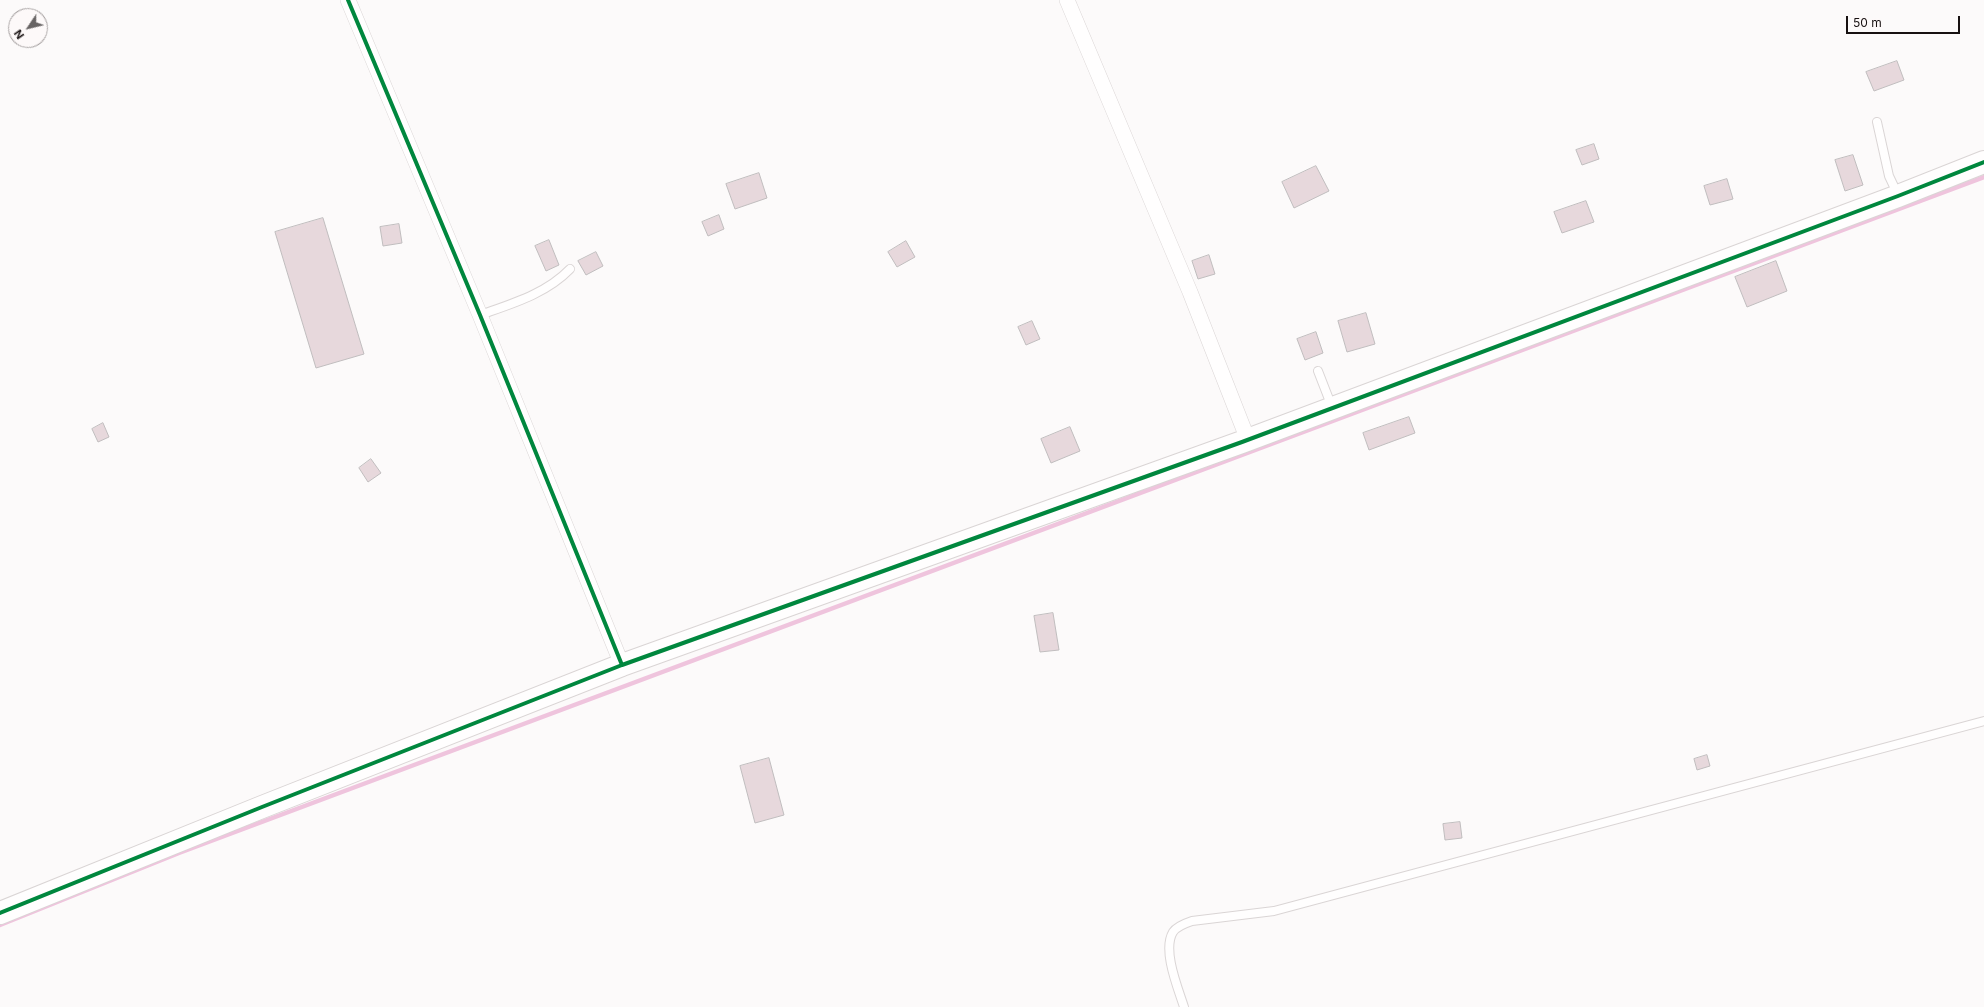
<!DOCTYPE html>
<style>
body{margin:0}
#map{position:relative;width:1984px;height:1007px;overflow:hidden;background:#fcfafa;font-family:Inter,sans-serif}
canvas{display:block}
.north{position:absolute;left:8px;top:8px;width:40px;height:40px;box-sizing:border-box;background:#fdf9f9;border:1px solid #a19c9c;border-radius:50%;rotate:235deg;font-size:11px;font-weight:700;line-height:16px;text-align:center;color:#171111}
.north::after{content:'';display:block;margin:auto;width:14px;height:18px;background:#676363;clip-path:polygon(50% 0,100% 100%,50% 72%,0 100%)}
.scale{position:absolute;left:1846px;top:16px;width:114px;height:18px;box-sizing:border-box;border:2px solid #171111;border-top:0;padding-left:5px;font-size:12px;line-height:14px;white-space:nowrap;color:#171111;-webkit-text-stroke:3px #fdf9f9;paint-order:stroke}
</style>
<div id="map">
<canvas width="1984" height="1007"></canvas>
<div class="north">N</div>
<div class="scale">50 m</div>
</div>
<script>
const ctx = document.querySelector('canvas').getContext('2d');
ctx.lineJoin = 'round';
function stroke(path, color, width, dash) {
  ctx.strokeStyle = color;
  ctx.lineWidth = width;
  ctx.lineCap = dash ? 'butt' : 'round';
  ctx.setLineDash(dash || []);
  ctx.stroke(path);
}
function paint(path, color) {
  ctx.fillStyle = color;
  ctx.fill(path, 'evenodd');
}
stroke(new Path2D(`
 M0,925L179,853L1984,177`), '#efc4dd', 4.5);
const building = new Path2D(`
 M1897,61L1904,80L1874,91L1866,72Z
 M1594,144L1599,159L1582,165L1576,150Z
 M1853,155L1863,185L1845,191L1835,160Z
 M1316,166L1329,191L1294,208L1282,182Z
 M759,173L767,198L735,209L726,184Z
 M1727,179L1733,199L1710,205L1704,186Z
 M1586,201L1594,222L1562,233L1554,212Z
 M719,215L724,229L708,236L702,222Z
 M323,218L364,354L316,368L275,232Z
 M399,224L402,243L383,246L380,227Z
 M549,240L559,265L546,271L535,246Z
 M906,241L915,257L897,267L888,252Z
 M596,252L603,266L586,275L578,261Z
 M1209,255L1215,274L1198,279L1192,261Z
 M1776,261L1787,291L1747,307L1735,277Z
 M1366,313L1375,344L1347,352L1338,321Z
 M1032,321L1040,339L1026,345L1018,327Z
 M1316,332L1323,353L1305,360L1297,339Z
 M1409,417L1415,433L1369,450L1363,433Z
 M103,423L109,437L98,442L92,429Z
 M1070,427L1080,451L1051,463L1041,439Z
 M371,459L381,473L368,482L359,468Z
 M1053,613L1059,650L1040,652L1034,616Z
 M1707,755L1710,766L1697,770L1694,759Z
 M769,758L784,815L755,823L740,766Z
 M1460,822L1462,838L1445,840L1443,824Z`);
paint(building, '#e7d8dc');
stroke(building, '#c0bdbe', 1);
const lane = new Path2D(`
 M1877,122L1889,176L1898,195
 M480,315C511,304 546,294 570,269
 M1318,371L1332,407
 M1184,1007C1178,988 1162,950 1173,932C1177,926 1186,923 1192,921L1274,911L1984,721`);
const street = new Path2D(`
 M348,0L480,315L622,665
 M1067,0L1190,292L1248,440`);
const secondary = new Path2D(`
 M0,913L262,807L622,665L1242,442L1898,196L1984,162`);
stroke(lane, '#dad5d5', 10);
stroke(street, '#dad5d5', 16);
stroke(secondary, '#dad5d5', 24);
stroke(lane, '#fffefe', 8);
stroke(street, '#fffefe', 15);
stroke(secondary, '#fffefe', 22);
stroke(new Path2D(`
 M348,0L480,315L622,665
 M0,913L262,807L622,665L1242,442L1898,196L1984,162`), '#00873e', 4);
</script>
